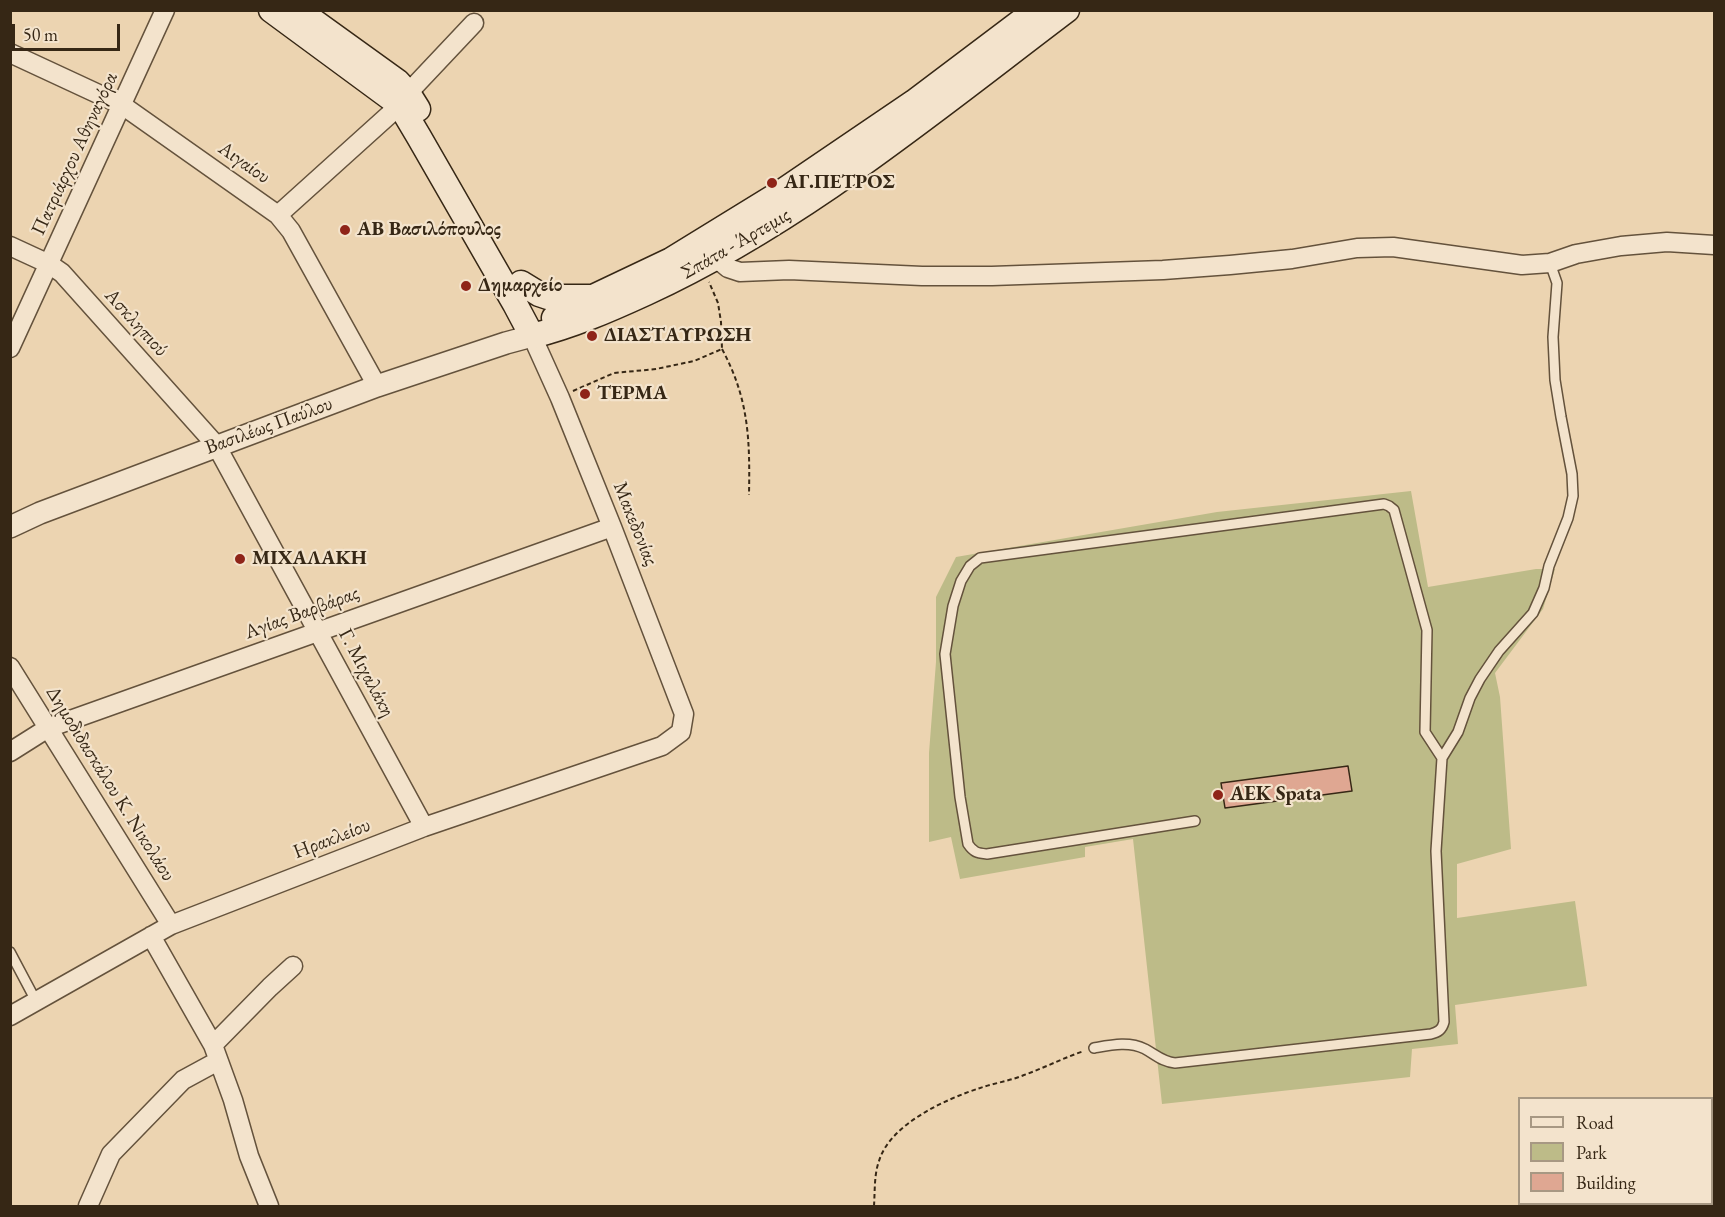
<!DOCTYPE html>
<meta charset="utf-8">
<style>
body{margin:0}
#map{position:relative;width:1725px;height:1217px;overflow:hidden;background:#ecd4b1;font-family:"EB Garamond",serif}
canvas{display:block}
.frame{position:absolute;inset:0;border:12px solid #362715;pointer-events:none}
.legend{position:absolute;left:1518px;top:1097px;width:195px;height:108px;box-sizing:border-box;background:#f3e3cc;border:2px solid #a79883;margin:0;padding:8px 10px;list-style:none;font-size:18px;color:#362715}
.legend li{display:flex;align-items:center;gap:12px;height:30px}
.legend b{width:30px;border:2px solid #a79883}
.scale{position:absolute;left:12px;top:24px;width:108px;height:27px;box-sizing:border-box;border:3px solid #362715;border-top:0;padding-left:8px;font-size:18px;line-height:21px;white-space:nowrap;color:#362715;-webkit-text-stroke:4px #f3e3cc;paint-order:stroke}
</style>
<div id="map">
<canvas width="1725" height="1217"></canvas>
<div class="frame"></div>
<ul class="legend">
<li><b style="height:8px;background:#f3e3cc"></b>Road</li>
<li><b style="height:16px;background:#bdbb88"></b>Park</li>
<li><b style="height:16px;background:#dfa792"></b>Building</li>
</ul>
<div class="scale">50 m</div>
</div>
<script>
const ctx = document.querySelector('canvas').getContext('2d');
ctx.lineJoin = 'round';
function paint(path, color) {
  ctx.fillStyle = color;
  ctx.fill(path, 'evenodd');
}
function stroke(path, color, width, dash) {
  ctx.strokeStyle = color;
  ctx.lineWidth = width;
  ctx.lineCap = dash ? 'butt' : 'round';
  ctx.setLineDash(dash || []);
  ctx.stroke(path);
}
function drawText(font, color, halo, rows, align = 'center') {
  ctx.font = font + ' "EB Garamond",serif';
  ctx.lineWidth = 4.5;
  ctx.setLineDash([]);
  ctx.textBaseline = 'middle';
  ctx.strokeStyle = halo;
  ctx.fillStyle = color;
  for (const [text, x, y, turn = 0] of rows) {
    ctx.save();
    ctx.translate(x, y);
    ctx.rotate((+turn || 0) * Math.PI / 180);
    ctx.textAlign = isNaN(turn) ? turn : align;
    if (halo) ctx.strokeText(text, 0, 0);
    ctx.fillText(text, 0, 0);
    ctx.restore();
  }
}
paint(new Path2D(`
 M1411,491L1428,587L1536,569H1555L1543,609L1495,673L1500,697L1511,849L1457,864V918L1575,901L1587,986L1455,1005L1458,1044L1412,1049L1410,1077L1162,1104L1133,839L1085,847V857L960,879L951,837L929,842V753L936,662V597L956,557L1217,512Z`), '#bdbb88');
const building = new Path2D(`
 M1348,766L1352,791L1225,808L1221,783Z`);
paint(building, '#dfa792');
stroke(building, '#362715', 1.5);
const service = new Path2D(`
 M1195,821L987,854C978,853 974,853 968,844L960,797L945,654L953,606L961,581L970,566L980,558L1384,504L1389,506L1394,510L1427,630L1425,732L1442,758
 M10,952L36,1001
 M1094,1048C1111,1045 1129,1041 1145,1049C1156,1055 1163,1062 1175,1063L1431,1034C1438,1032 1442,1030 1444,1022L1436,851L1442,758L1458,732L1470,698L1480,679L1499,651L1533,613L1544,588L1549,566L1568,518L1573,496L1572,474L1561,417L1555,380L1553,337L1557,283L1550,263`);
const minor = new Path2D(`
 M10,53L122,105L278,215L291,231L377,386
 M278,215L400,105L408,93L474,23
 M10,246L49,264L62,273L216,445L424,827
 M716,258L728,268L740,272L789,270L922,276H992L1163,270L1230,265L1292,259L1357,248L1393,247L1522,265L1550,263L1576,254L1621,246L1667,242L1714,245
 M10,348L165,10
 M10,667L171,925
 M10,752L48,728L612,527
 M151,936L213,1045L233,1100L249,1156L269,1206
 M10,1016L171,925L424,827L662,746L681,732L684,714L612,527L560,398L532,336
 M213,1045L270,987L293,966
 M88,1206L111,1154L183,1080L218,1061`);
const tertiary = new Path2D(`
 M10,527L40,513L377,386L506,343L532,336`);
const secondary = new Path2D(`
 M271,10L400,105L419,137L515,304L532,336
 M305,15L398,82L408,93L418,109
 M521,283L539,294L548,297H590
 M554,318L593,297L671,260L780,193L914,102L1036,10
 M532,336C572,326 609,310 646,293C800,222 932,112 1067,10`);
stroke(service, '#64523c', 12);
stroke(minor, '#64523c', 21);
stroke(tertiary, '#64523c', 24);
stroke(secondary, '#362715', 27);
stroke(new Path2D(`
 M722,349C749,399 750,440 749,495
 M573,391L614,373L656,369L694,361L722,349L721,322L718,303L709,282
 M874,1206C875,1191 874,1175 879,1161C890,1124 946,1099 980,1088C994,1083 1010,1081 1024,1075C1044,1068 1063,1058 1084,1051`), '#362715', 2, [4.5, 3]);
stroke(service, '#f3e3cc', 9);
stroke(minor, '#f3e3cc', 18);
stroke(tertiary, '#f3e3cc', 21);
stroke(secondary, '#f3e3cc', 24);
for (const [x, y, r, color] of [
 [772,183,6,"#8f2418"],
 [345,230,6,"#8f2418"],
 [466,286,6,"#8f2418"],
 [592,336,6,"#8f2418"],
 [585,394,6,"#8f2418"],
 [240,559,6,"#8f2418"],
 [1218,795,6,"#8f2418"]
]) {
  const dot = new Path2D();
  dot.arc(x, y, r, 0, 2 * Math.PI);
  ctx.fillStyle = color;
  ctx.fill(dot);
  stroke(dot, '#f3e3cc', 2);
}
drawText('20px', '#362715', '#f3e3cc', [
 ["Πατριάρχου Αθηναγόρα",75,154,-65],
 ["Αιγαίου",244,163,35],
 ["Σπάτα - Άρτεμις",736,244,-30],
 ["Ασκληπιού",136,323,48],
 ["Βασιλέως Παύλου",269,426,-20],
 ["Μακεδονίας",635,524,68],
 ["Αγίας Βαρβάρας",302,613,-20],
 ["Γ. Μιχαλάκη",366,673,62],
 ["Δημοδιδασκάλου Κ. Νικολάου",110,784,58],
 ["Ηρακλείου",332,839,-21]
]);
drawText('bold 20px', '#362715', '#f3e3cc', [
 ["ΑΓ.ΠΕΤΡΟΣ",784,183],
 ["ΑΒ Βασιλόπουλος",357,230],
 ["Δημαρχείο",478,286],
 ["ΔΙΑΣΤΑΥΡΩΣΗ",604,336],
 ["ΤΕΡΜΑ",597,394],
 ["ΜΙΧΑΛΑΚΗ",252,559],
 ["AEK Spata",1230,795]
], 'left');
</script>
